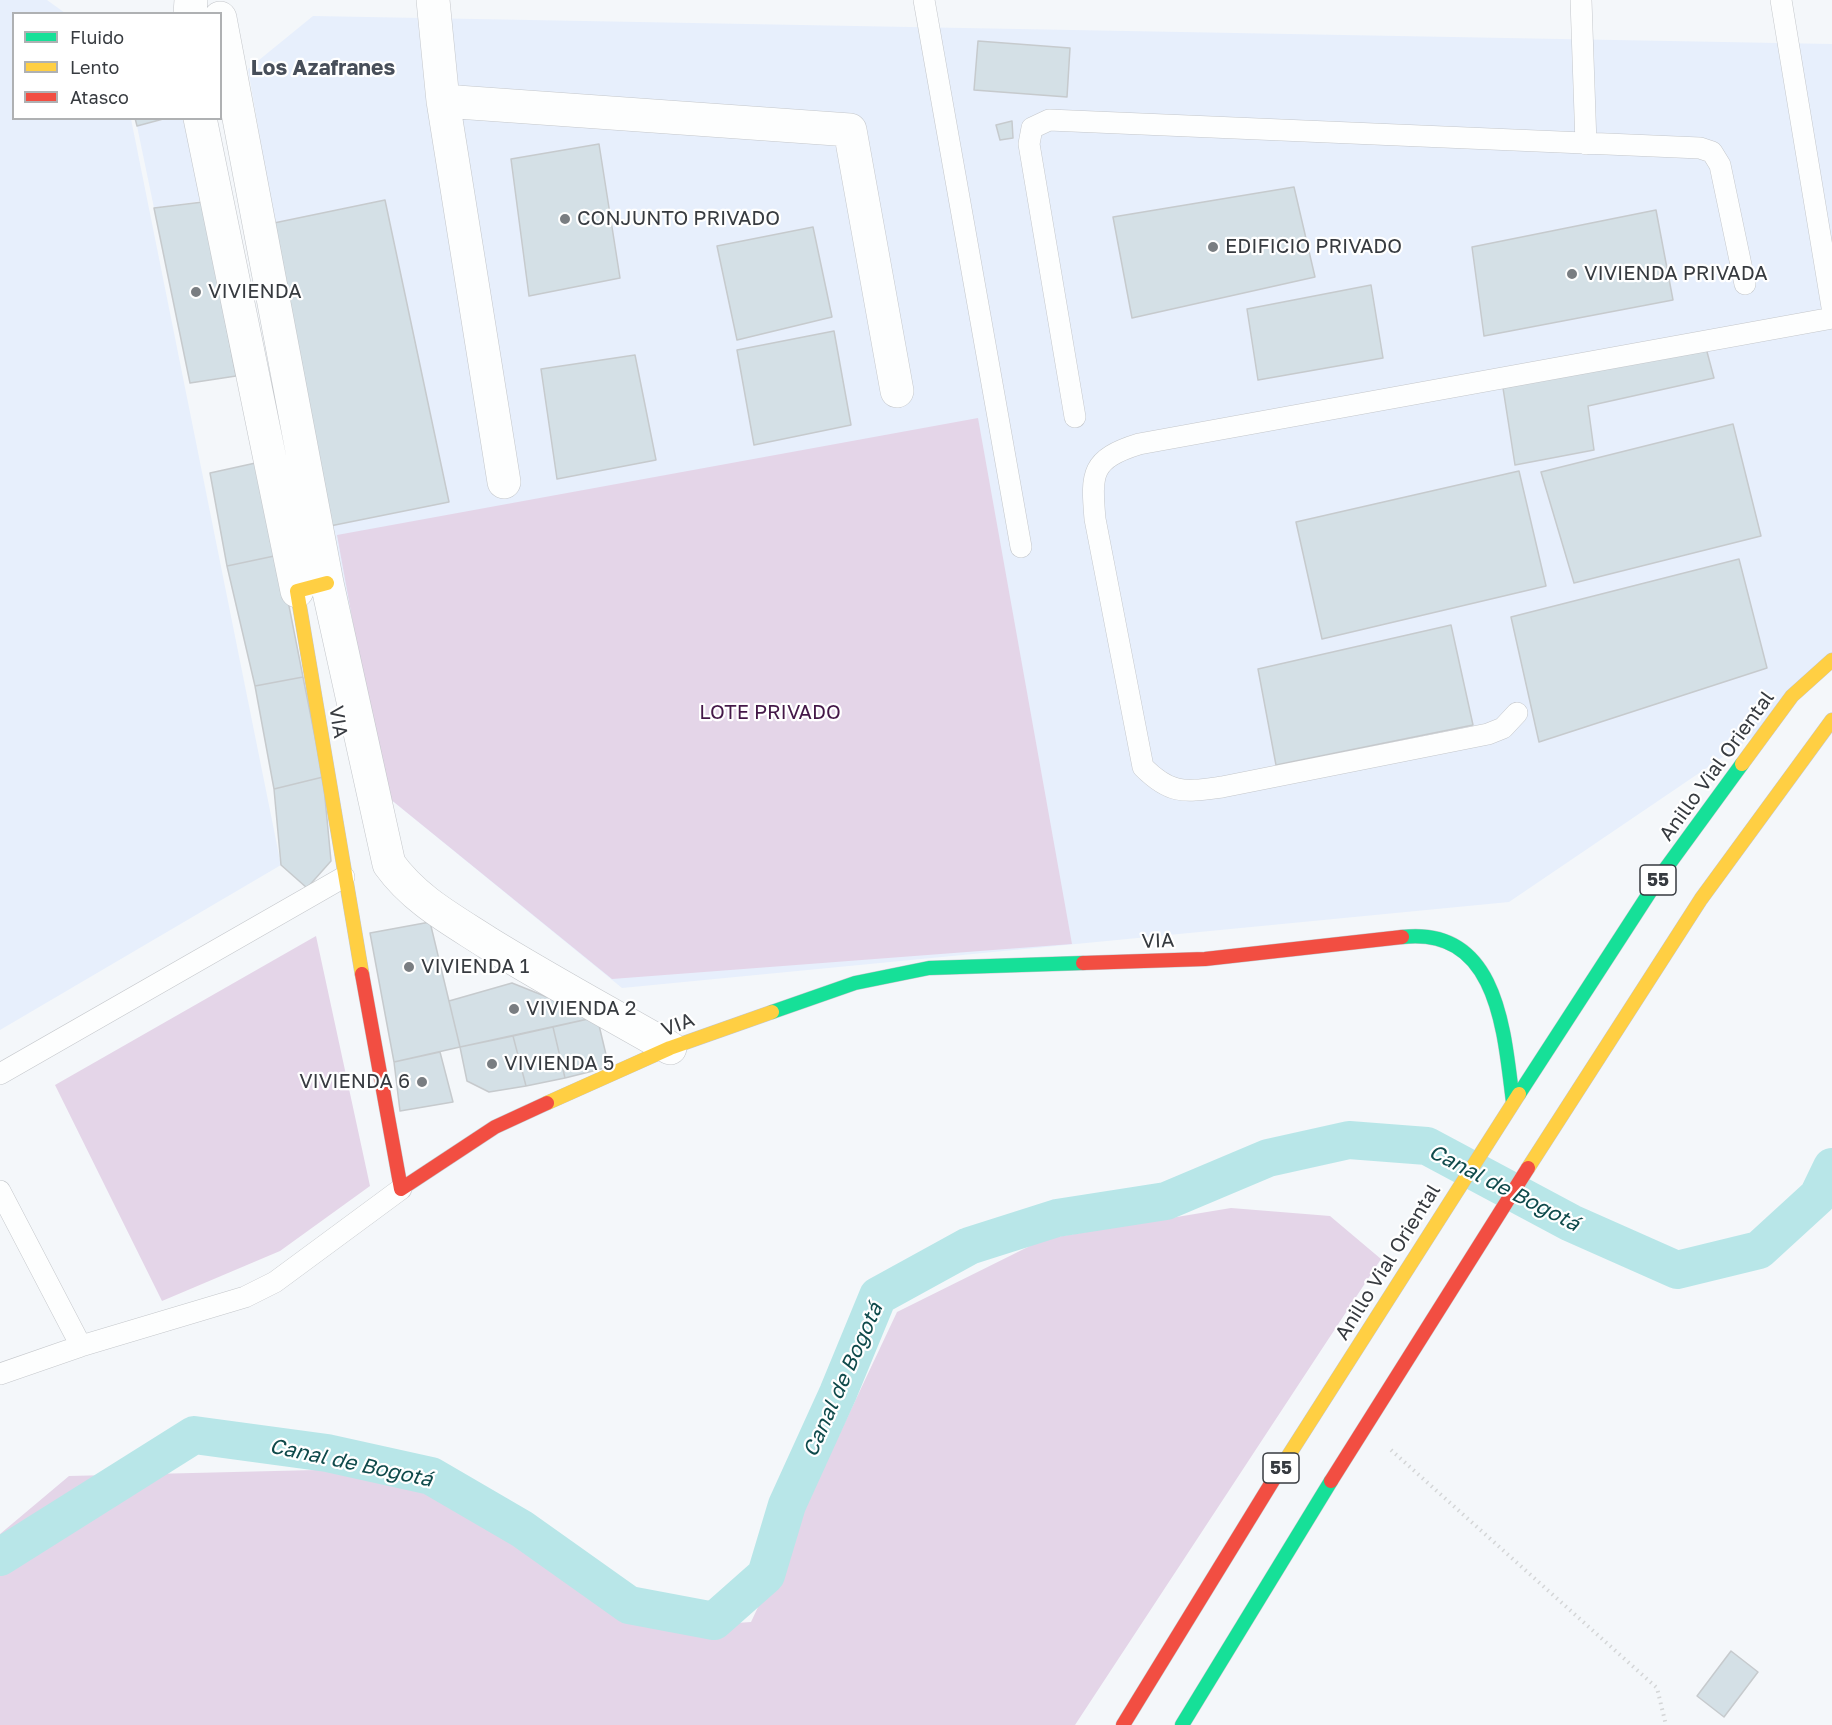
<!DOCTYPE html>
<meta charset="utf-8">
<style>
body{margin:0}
#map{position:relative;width:1832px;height:1725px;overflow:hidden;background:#f4f7fa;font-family:"Golos Text",sans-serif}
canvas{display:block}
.legend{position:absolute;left:12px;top:12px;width:210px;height:108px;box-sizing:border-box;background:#fff;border:2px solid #afb1b3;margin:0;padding:8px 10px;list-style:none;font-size:18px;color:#373b40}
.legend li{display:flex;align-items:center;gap:12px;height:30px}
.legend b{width:30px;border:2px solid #afb1b3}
</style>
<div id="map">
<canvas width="1832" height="1725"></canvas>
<ul class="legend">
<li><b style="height:8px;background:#16e098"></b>Fluido</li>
<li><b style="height:8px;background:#ffcf43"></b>Lento</li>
<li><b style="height:8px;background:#f24e42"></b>Atasco</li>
</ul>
</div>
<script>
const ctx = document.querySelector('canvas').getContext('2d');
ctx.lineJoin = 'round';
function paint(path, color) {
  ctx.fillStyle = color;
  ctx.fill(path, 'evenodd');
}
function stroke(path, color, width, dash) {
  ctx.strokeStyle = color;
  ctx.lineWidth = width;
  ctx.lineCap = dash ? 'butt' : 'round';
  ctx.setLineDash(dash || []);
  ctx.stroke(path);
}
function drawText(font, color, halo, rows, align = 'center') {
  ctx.font = font + ' "Golos Text",sans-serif';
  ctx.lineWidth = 4.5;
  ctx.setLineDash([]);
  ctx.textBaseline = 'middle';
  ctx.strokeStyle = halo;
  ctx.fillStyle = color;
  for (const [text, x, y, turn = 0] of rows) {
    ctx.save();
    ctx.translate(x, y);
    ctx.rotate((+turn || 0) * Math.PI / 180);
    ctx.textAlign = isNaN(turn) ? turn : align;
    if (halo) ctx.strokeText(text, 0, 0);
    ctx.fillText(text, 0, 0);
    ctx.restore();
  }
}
paint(new Path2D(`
 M0,0H47L65,13L14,14V118L131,119L281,865L0,1030Z
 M313,16L1832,44V669L1770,725L1509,902L622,988L384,794L309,423L248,69Z
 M167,119H191L208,200L154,208L137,126Z`), '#e7effc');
paint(new Path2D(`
 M978,418L1072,944L612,979L384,794L337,535Z
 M316,936L370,1186L280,1251L162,1301L55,1085Z
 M1231,1208L1330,1216L1381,1259L1075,1725H0V1534L69,1476L398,1468L662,1628L751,1622L897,1312L1044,1239Z`), '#e4d5e8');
stroke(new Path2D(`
 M0,1557L194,1435L327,1453L431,1476L522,1529L629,1605L714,1621L766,1575L787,1505L838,1393L878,1296L969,1246L1057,1218L1166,1201L1268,1158L1349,1140L1427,1146L1571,1223L1677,1270L1759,1250L1818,1196L1832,1167`), '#b8e6e8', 38);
const building = new Path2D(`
 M978,41L1070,48L1067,97L974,90Z
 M135,118H167L137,126Z
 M1012,121L1013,138L1000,140L996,125Z
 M599,144L620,278L529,296L511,159Z
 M1294,187L1315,277L1132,318L1113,217Z
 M385,200L449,502L330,526L274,223Z
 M203,202L236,376L190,383L154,208Z
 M1656,210L1673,300L1484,336L1472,247Z
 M813,227L832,317L737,340L717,246Z
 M1371,285L1383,358L1258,380L1247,309Z
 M834,331L851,425L754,445L737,350Z
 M1706,348L1714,378L1588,406L1594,450L1515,465L1503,388Z
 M635,355L656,460L557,479L541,369Z
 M1733,424L1761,536L1574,583L1541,472Z
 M260,462L279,555L227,566L210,473Z
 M1519,471L1546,586L1322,639L1296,522Z
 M279,555L303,677L255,686L227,566Z
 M1739,559L1767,668L1539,742L1511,617Z
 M1451,625L1473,725L1276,765L1258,669Z
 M303,677L323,777L274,789L255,686Z
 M323,777L331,861L307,888L281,865L274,789Z
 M430,922L460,1047L394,1062L370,933Z
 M512,983L597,1017L460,1047L449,1001Z
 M597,1017L609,1067L565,1078L553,1027Z
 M553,1027L565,1078L526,1086L513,1036Z
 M513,1036L526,1086L489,1092L467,1081L460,1047Z
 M440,1052L453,1102L400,1111L394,1062Z
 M1731,1651L1758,1672L1724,1717L1697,1696Z`);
paint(building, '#d4e0e6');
stroke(building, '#c6cacd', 1.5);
const lane = new Path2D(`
 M924,0L1021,547
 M1581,0L1586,144
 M1781,0L1832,307
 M1075,417L1029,144L1032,128L1049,120L1700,148L1712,152L1720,165L1745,284
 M1517,713L1503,728L1488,734L1222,787C1184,792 1171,795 1143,767L1095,519C1091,473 1091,459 1139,444L1832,318
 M0,1074L344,877
 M0,1191L81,1346
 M0,1374L81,1346L245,1297L275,1282L401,1189`);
const street = new Path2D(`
 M433,0L443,101L504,482
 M190,14L191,0
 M220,18L327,583L389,864C415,900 451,919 488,943C548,980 609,1013 670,1048
 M443,101L850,130L897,391
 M200,118L297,591`);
const fast = new Path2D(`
 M1402,937C1499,926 1504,1033 1513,1102
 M772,1012L855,983L929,968L1083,963
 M1519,1094L1661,875L1742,764
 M1182,1725L1331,1481`);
const slow = new Path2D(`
 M327,583L297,591L362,974
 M1742,764L1792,696L1832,660
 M547,1103L670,1048L772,1012
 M1528,1168L1701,899L1832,720
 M1285,1461L1519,1094`);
const jam = new Path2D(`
 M1083,963L1205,959L1402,937
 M362,974L401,1189L495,1127L547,1103
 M1331,1481L1528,1168
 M1123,1725L1285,1461`);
stroke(lane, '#c4c7cb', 22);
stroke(street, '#c4c7cb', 34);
stroke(fast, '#c4c7cb', 15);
stroke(slow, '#c4c7cb', 15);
stroke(jam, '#c4c7cb', 15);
stroke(new Path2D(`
 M1391,1450L1657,1688L1666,1725`), '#d4d6d7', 4, [1.5, 4.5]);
stroke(lane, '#fdfefe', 21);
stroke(street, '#fdfefe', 33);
stroke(fast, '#16e098', 14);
stroke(slow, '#ffcf43', 14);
stroke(jam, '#f24e42', 14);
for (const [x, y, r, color] of [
 [565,219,6,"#797d81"],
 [1213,247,6,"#797d81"],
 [1572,274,6,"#797d81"],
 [196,292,6,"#797d81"],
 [409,967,6,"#797d81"],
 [514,1009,6,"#797d81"],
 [492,1064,6,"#797d81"],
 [422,1082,6,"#797d81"]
]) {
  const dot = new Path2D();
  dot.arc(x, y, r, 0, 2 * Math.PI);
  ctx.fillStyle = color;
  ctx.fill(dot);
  stroke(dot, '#fff', 2);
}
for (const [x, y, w] of [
 [1658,880,36],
 [1281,1468,36]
]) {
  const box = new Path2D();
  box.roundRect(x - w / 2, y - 15, w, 30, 4.5);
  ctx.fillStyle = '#fff';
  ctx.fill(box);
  stroke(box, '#373b40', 1.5);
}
drawText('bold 18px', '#373b40', null, [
 ["55",1658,880],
 ["55",1281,1468]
]);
drawText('20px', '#373b40', '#fff', [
 ["CONJUNTO PRIVADO",577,219],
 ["EDIFICIO PRIVADO",1225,247],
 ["VIVIENDA PRIVADA",1584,274],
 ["VIVIENDA",208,292],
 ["VIVIENDA 1",421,967],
 ["VIVIENDA 2",526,1009],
 ["VIVIENDA 5",504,1064],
 ["VIVIENDA 6",410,1082,"right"]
], 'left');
drawText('20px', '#441848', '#fff', [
 ["LOTE PRIVADO",770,713]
]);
drawText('20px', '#373b40', '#fff', [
 ["VIA",338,722,81],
 ["Anillo Vial Oriental",1717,766,-54],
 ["VIA",1158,941,-2],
 ["VIA",678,1025,-21],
 ["Anillo Vial Oriental",1388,1262,-58]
]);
drawText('bold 21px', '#474e59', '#fff', [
 ["Los Azafranes",323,68]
]);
drawText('italic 21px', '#0f4a4b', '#fff', [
 ["Canal de Bogotá",1504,1188,27],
 ["Canal de Bogotá",843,1380,-66],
 ["Canal de Bogotá",351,1463,12]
]);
</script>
